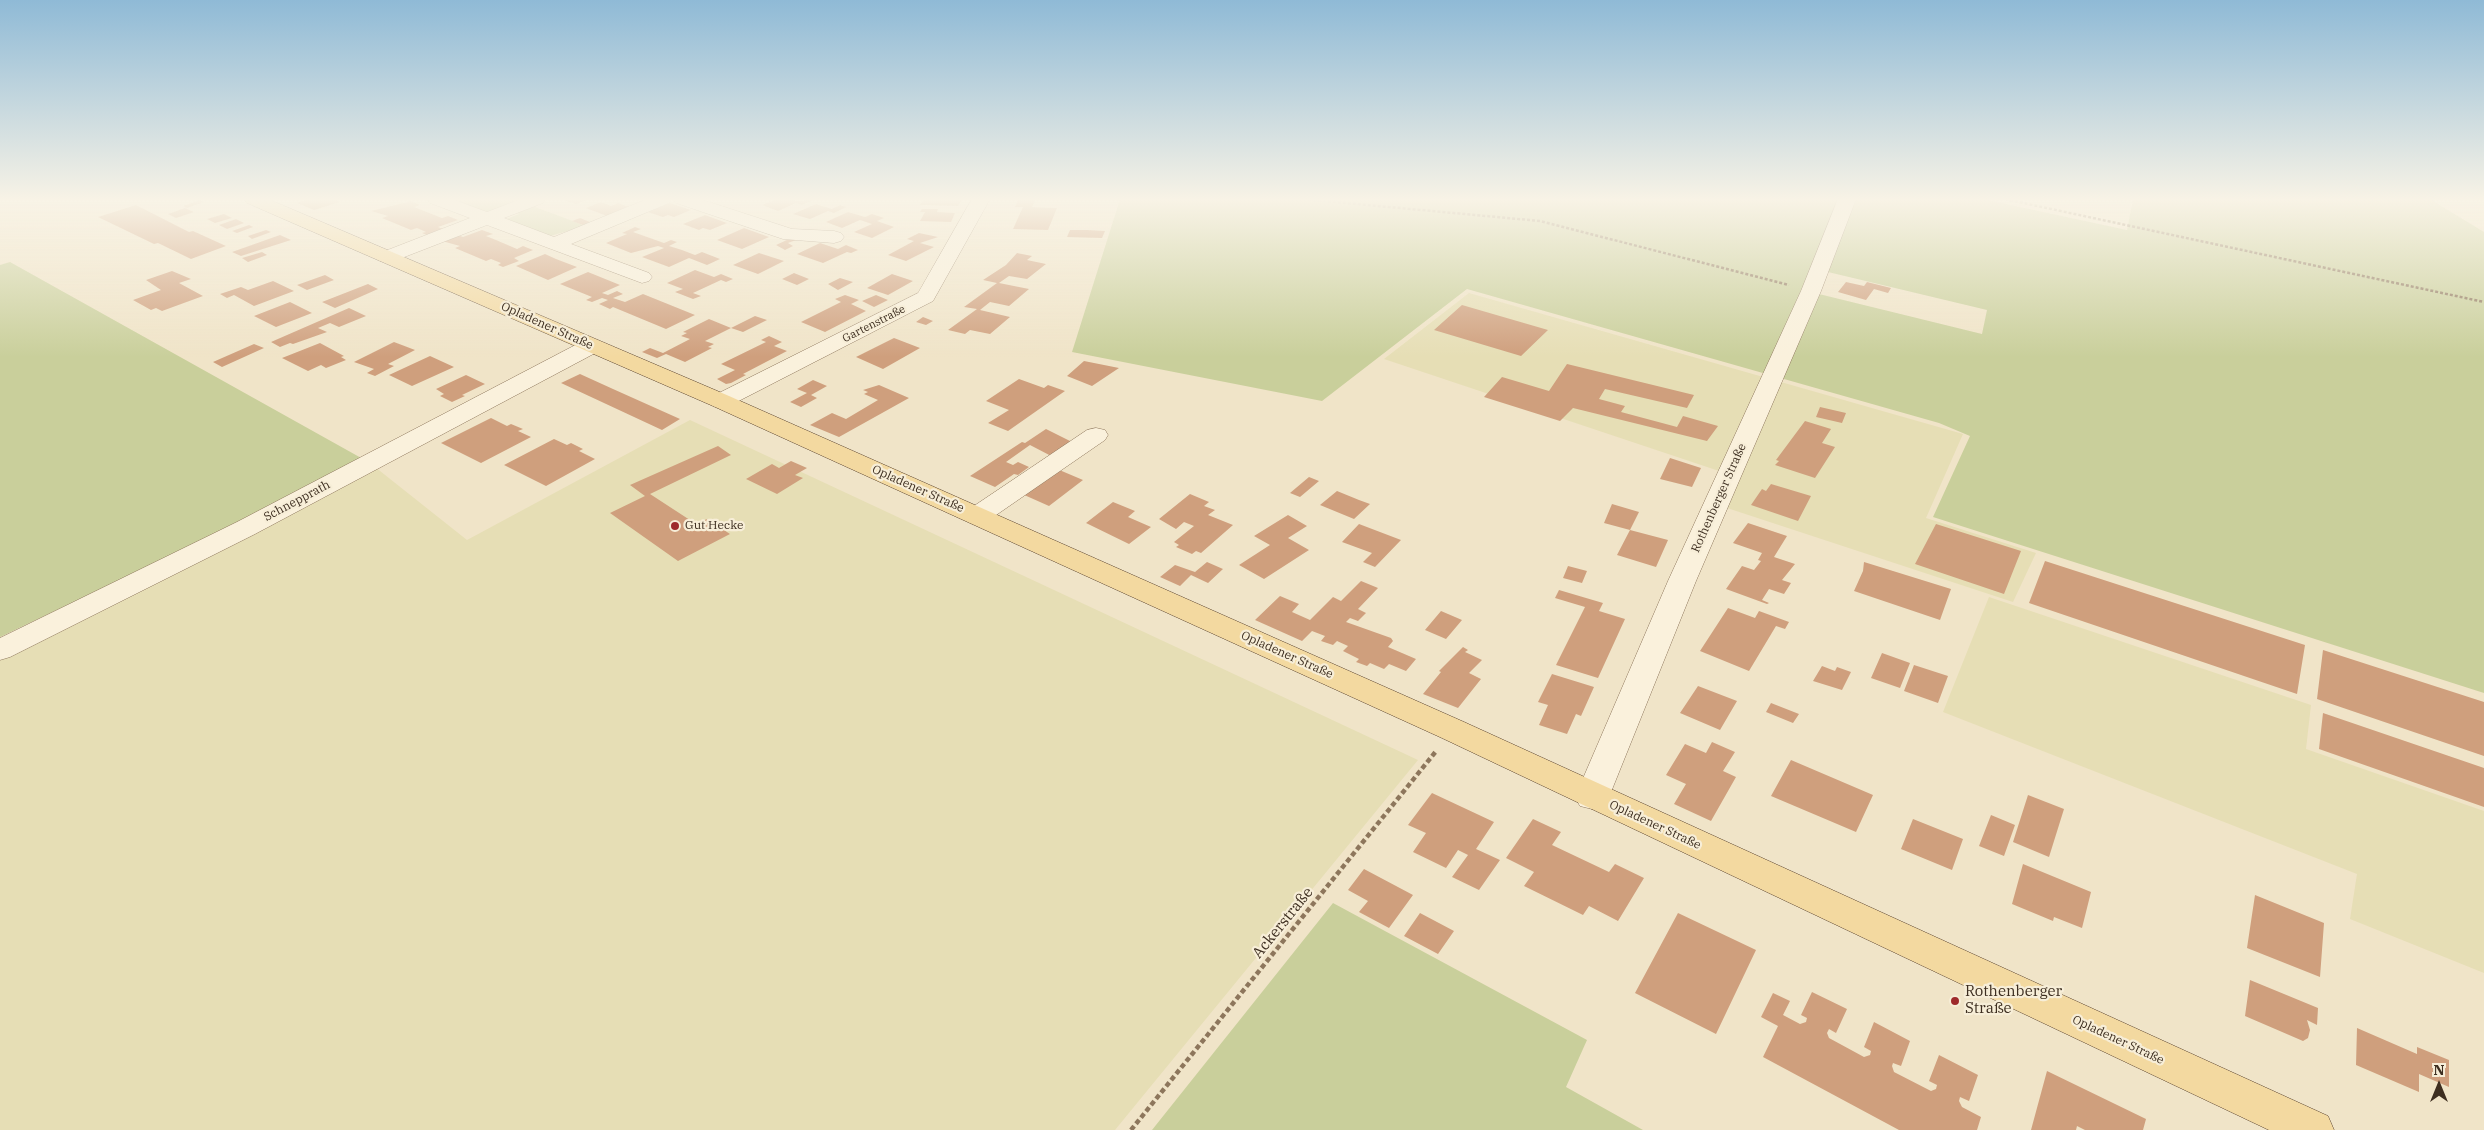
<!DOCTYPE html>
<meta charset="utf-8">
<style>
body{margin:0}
#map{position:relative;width:2484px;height:1130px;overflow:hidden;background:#f0e4c8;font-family:"IBM Plex Serif",serif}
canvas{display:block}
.north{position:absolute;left:2414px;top:1060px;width:50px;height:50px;-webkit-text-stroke:4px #f7eed8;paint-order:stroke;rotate:0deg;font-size:14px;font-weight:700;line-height:20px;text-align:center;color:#3d2e20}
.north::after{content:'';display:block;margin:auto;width:18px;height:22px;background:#3d2e20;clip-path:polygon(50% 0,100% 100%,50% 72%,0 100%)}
</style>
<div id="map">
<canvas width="2484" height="1130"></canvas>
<div class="north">N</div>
</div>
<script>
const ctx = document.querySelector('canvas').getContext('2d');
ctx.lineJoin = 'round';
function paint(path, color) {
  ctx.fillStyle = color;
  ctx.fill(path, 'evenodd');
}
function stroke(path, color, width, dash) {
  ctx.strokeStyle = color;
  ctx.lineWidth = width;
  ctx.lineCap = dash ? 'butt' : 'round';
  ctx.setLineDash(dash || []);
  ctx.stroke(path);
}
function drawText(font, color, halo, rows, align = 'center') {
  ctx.font = font + ' "IBM Plex Serif",serif';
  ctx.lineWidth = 4.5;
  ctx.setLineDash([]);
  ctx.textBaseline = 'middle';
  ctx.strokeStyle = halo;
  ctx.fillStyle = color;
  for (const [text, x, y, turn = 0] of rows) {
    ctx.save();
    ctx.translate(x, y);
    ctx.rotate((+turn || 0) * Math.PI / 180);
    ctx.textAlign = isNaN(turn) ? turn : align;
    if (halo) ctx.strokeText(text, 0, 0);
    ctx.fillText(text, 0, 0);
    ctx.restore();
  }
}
paint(new Path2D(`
 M1469,293L1963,434L1926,518L2036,553L2013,602L1721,506L1731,475L1384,359Z
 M690,420L1418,760L1115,1130H0V657L375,467L467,540Z
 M1989,597L2311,705L2306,749L2484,811V973L2350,919L2357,874L1943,712Z`), '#e6deb5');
paint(new Path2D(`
 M453,199H514L522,202L488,213Z
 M1120,199H1983L2127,230L2133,199H2430L2484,232V693L1933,517L1970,436L1939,423L1467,289L1322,401L1072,352ZM1828,272L1987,310L1982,334L1819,294Z
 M530,205L586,226L550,236L504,220L519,214L513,211Z
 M10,262L363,459L198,543L0,637V265Z
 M1333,903L1587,1040L1566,1087L1643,1130H1152Z`), '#c9cf9b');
paint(new Path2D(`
 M308,199H334L340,202L314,210L297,203Z
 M561,199H590L576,204Z
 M777,199L801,201L815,199L802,205L796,203L778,211L762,205Z
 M924,199H962L958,206L920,205Z
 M1021,199H1036L1032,207L1057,208L1048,230L1013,229L1023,207H1015L1018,200Z
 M200,200L204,202L187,208L183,206Z
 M411,201L420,205L414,207L442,218L448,216L458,220L438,227L443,229L427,235L422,233L426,232L417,228L411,230L382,218L388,216L371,211Z
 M601,202L611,206L618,203L629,207L607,216L586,208Z
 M670,203L691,210L674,217L668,215L663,217L648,212Z
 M816,204L832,209L840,205L846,207L834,213L828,211L810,219L793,214Z
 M136,205L189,232L193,231L226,246L191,259L158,243L154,244L98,217Z
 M185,208L194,212L176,218L168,214Z
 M922,209H938L937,212L955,213L951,222L920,221L925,212H920Z
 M848,212L865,217L872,214L884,218L877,221L894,227L872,238L854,232L872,224L860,220L842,228L826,222Z
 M224,214L232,218L215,223L207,219Z
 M705,215L727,223L710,230L703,228L699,230L683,224Z
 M580,218L590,222L583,225L572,221Z
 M236,219L244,223L227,229L219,225Z
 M249,225L253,227L237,233L232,231Z
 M635,227L641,229L633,232L664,243L671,240L677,242L669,246L682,250L695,255L702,252L720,259L707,265L689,258L669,267L642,257L664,248L658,246L631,253L606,243L627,234L622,233Z
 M744,228L769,237L742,249L717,240Z
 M266,230L271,232L252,239L248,236Z
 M482,230L493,234L486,236L496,240L517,249L523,246L533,250L514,258L519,261L503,267L498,265L501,263L491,259L486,261L455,248L460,246L442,241L458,235L463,237Z
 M1070,230H1087L1105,231L1102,238L1067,237Z
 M919,233L938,237L920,243L934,247L906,261L888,255L914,241L907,239Z
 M280,235L291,240L241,256L232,252Z
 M791,238L796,240L788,243L793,246L785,250L776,245Z
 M820,243L838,249L846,245L858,250L851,253L847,252L823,263L797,254Z
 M262,252L267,255L248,262L242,258Z
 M759,253L784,261L758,274L733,265Z
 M1017,253L1032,256L1027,260L1046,264L1027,279L1009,276L999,283L1029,289L1009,306L990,302L980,310L1010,317L990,334L970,330L965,334L948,330L977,309L964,307L997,283L983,280L1006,265Z
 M545,254L556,259L577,267L548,280L516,266Z
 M695,270L714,277L721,274L733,279L726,282L721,280L693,293L701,296L693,299L675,292L683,289L667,283Z
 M172,271L191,279L179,283L203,296L162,311L156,308L151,310L133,300L161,290L146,280Z
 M588,272L620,285L602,293L608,295L617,291L623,294L613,298L625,302L643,294L695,315L666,329L613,307L610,309L599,304L608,300L602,298L592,302L586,300L592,297L560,284Z
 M794,273L809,279L797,285L782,279Z
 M892,274L913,281L888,295L867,288Z
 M325,275L334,280L307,290L297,285Z
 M840,278L853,282L838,290L828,284Z
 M273,281L294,291L254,306L234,295L227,298L220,294L241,287L248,290Z
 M1846,282L1864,286L1867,282L1891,288L1888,293L1874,289L1866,300L1838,292Z
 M368,284L378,289L335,308L322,302Z
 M845,295L859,300L851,304L866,311L825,332L801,322L841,302L835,299Z
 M876,295L888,300L874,307L862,301Z
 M290,302L312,313L276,327L254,316Z
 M1462,305L1548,330L1521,356L1434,330Z
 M349,308L366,316L339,327L330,323L318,328L327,332L293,344L290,343L280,347L271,342Z
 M755,316L767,320L743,332L731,328L705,341L714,344L708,347L712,348L685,362L666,354L657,358L642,352L650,348L663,353L690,339L681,336L687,333L683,332L709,319L731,328Z
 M923,317L933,321L926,325L916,322Z
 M769,336L782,342L774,346L787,351L743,374L746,375L731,383L726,384L717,379L735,370L721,364L766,342L761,340Z
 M894,338L920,348L883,369L856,357Z
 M394,342L415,350L388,364L394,366L375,376L367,373L374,369L354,362Z
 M320,343L344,356L341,357L346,360L326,368L321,365L308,371L282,358Z
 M254,344L264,348L222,367L213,362Z
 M430,356L454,367L412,386L389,375Z
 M1084,361L1119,368L1092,386L1067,376Z
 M1567,364L1694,395L1687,408L1605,389L1599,399L1625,406L1621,412L1677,427L1683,416L1718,426L1707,441L1573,408L1560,421L1484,397L1502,377L1549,391Z
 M580,374L613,389L680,419L662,430L561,383Z
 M466,375L485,384L462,395L465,396L452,402L440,396L444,394L436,389Z
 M1019,379L1044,388L1048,385L1065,391L1008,431L988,423L1009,410L986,401Z
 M813,380L827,386L811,395L817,398L801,407L790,402L807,393L797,389Z
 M879,385L909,398L839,437L810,425L832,413L846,419L878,400L864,394L868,392L863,390Z
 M1820,407L1846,413L1842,423L1816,417Z
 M491,418L507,426L511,424L523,429L518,431L531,437L481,463L441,443Z
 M1805,421L1831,429L1822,443L1835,447L1815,478L1775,465L1779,461L1776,460Z
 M1046,429L1076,444L1055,458L1030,445L1006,462L1013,465L1018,462L1029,467L1018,475L1014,474L995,487L970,476L1022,442L1025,443Z
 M554,439L567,445L571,443L583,449L579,451L595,459L546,486L504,465Z
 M718,446L731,455L650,494L696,524L707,519L730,534L678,561L610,513L645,496L630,485Z
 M1670,458L1701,468L1692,487L1660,479Z
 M791,461L807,468L795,475L803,478L777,494L746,479L772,464L779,468Z
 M1057,469L1083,480L1049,506L1022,494Z
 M1309,477L1319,481L1300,497L1290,493Z
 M1771,484L1811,496L1798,521L1751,505L1762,489L1766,491Z
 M1337,491L1359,500L1370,504L1354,519L1320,505Z
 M1190,494L1209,502L1204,506L1215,510L1208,515L1233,525L1201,553L1196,551L1192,554L1176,547L1179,545L1174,542L1194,526L1184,522L1176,529L1159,519Z
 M1113,502L1135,511L1128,517L1151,527L1129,544L1086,523Z
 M1612,504L1639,512L1630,530L1604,523Z
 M1288,515L1307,526L1288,538L1309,550L1264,579L1239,565L1270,545L1254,536Z
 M1748,523L1787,536L1774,557L1795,564L1782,580L1791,583L1784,594L1769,589L1762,600L1769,603L1767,604L1726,589L1742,566L1754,570L1761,561L1758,560L1762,553L1733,543Z
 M1359,524L1401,540L1375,567L1363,562L1372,553L1342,542Z
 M1936,524L2021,551L2004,594L1915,564Z
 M1630,530L1668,540L1656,567L1617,555Z
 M2045,561L2305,645L2297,694L2029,603Z
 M1207,562L1223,569L1208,583L1191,575L1180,586L1160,577L1175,565L1195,572Z
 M1864,562L1951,589L1940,620L1854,591L1863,571Z
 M1568,566L1587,571L1582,583L1563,578Z
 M1361,581L1378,588L1358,609L1366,613L1358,621L1350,618L1346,622L1391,638L1393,641L1388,647L1416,659L1406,671L1389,664L1384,669L1370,663L1367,666L1356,662L1359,659L1343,651L1348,646L1337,641L1333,645L1321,641L1325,636L1312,631L1302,641L1255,620L1280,596L1299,604L1292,612L1310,620L1333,597L1341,601Z
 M1559,590L1603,603L1599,611L1625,619L1598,678L1556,665L1585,607L1555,598Z
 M1728,608L1755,618L1759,611L1789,622L1785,629L1776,626L1749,671L1700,651Z
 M1441,611L1462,620L1446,639L1425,630Z
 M1463,647L1468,650L1465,652L1482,660L1469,673L1481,679L1458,708L1423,694L1441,672L1439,671Z
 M2323,650L2484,702V756L2317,699Z
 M1882,653L1910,663L1900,688L1871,678Z
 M1914,665L1948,676L1938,703L1904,691Z
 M1822,666L1835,671L1837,667L1851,672L1842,690L1813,681Z
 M1552,674L1594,687L1581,716L1576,714L1567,734L1539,725L1548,705L1538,702Z
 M1698,686L1737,701L1720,730L1680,713Z
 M1771,703L1799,714L1793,723L1766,712Z
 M2323,713L2484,768V807L2319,749Z
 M1712,742L1735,752L1723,771L1736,777L1711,821L1674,804L1686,784L1666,775L1685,744L1706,753Z
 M1791,760L1873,795L1856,832L1771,796Z
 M1432,793L1494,822L1476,849L1500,860L1479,890L1452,877L1468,855L1458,850L1446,868L1413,852L1426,833L1408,825Z
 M2028,795L2064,809L2049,857L2013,842Z
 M1991,815L2015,825L2004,856L1979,846Z
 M1533,819L1561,832L1552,845L1609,872L1615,864L1644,878L1618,921L1589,906L1583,915L1524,886L1534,872L1506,858Z
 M1913,819L1963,839L1952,870L1901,849Z
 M2023,864L2091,892L2082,928L2054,917L2053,921L2012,904Z
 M1364,869L1413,895L1389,928L1359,912L1368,901L1348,890Z
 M2255,895L2324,923L2320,977L2247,948Z
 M1420,913L1454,931L1438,954L1404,936Z
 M1678,913L1756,950L1716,1034L1635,993Z
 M2250,980L2318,1008L2317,1025L2307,1020L2310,1030L2308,1038L2303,1041L2245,1016Z
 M1812,992L1847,1009L1836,1033L1829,1029L1827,1033L1829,1038L1864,1057L1870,1055L1871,1051L1864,1047L1874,1022L1910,1041L1901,1066L1893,1063L1892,1066L1894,1072L1931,1091L1936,1089L1937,1085L1929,1081L1939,1055L1978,1075L1969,1101L1960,1097L1959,1101L1962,1107L1981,1117L1977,1130H1899L1763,1057L1778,1026L1761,1017L1773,993L1790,1001L1783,1015L1800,1024L1806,1022L1807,1018L1801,1015Z
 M2357,1028L2417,1054V1047L2449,1060V1087L2419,1074V1092L2356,1065Z
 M2047,1071L2146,1119L2143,1130H2085L2077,1126L2076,1130H2031Z`), '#cf9f7d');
const minor = new Path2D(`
 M427,199H452L487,212L521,199H546L543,203L504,218L554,237L647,199H672L669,203L571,244L649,273L652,277L649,281L642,283L487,225L394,261H380L377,257L380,253L470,218L430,203Z
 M673,199H700L792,229L834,231L841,233L844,237L841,241L834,243L783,239L676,203Z
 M972,199H990L933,301L729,406L721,408L713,406L709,401L713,396L918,293Z
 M1838,199H1856L1821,291L1696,581L1609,797L1604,806L1592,809L1580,806L1575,797L1668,581L1801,291Z
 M591,339L599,341L602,346L599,351L255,534L10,657L0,660V638L237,522L583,341Z
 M1096,428L1105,430L1108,435L1105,440L986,522L977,524L968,522L964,516L968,510L1087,430Z`);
const major = new Path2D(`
 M244,199H268L729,396L1464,722L2328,1116L2334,1130H2269L1442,738L713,406L247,203Z`);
stroke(minor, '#8d765c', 1);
stroke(major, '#5b4430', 1);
stroke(new Path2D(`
 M1303,199L1540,221L1789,285
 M2005,199L2484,302`), '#8d765c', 2.5, [3, 2]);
stroke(new Path2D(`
 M1131,1130L1437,750`), '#8d765c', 4.5, [5, 3]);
paint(minor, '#faf1dc');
paint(major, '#f3d9a0');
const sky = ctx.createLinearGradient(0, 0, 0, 357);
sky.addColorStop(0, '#8fbad6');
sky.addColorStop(0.56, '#f8f3e6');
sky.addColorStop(1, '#f8f3e600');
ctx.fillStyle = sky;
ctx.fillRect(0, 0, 2484, 357);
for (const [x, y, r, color] of [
 [675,526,5,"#9e2a2b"],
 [1955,1001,5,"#9e2a2b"]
]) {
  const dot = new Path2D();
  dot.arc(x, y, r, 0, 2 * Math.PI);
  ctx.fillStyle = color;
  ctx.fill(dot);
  stroke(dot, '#f7eed8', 2);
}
drawText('11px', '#3d2e20', '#f7eed8', [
 ["Gartenstraße",874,324,-27]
]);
drawText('12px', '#3d2e20', '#f7eed8', [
 ["Opladener Straße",547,326,24],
 ["Opladener Straße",918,489,24],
 ["Rothenberger Straße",1719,498,-66],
 ["Schnepprath",297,501,-28],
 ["Opladener Straße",1287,655,24],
 ["Opladener Straße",1655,825,25],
 ["Opladener Straße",2118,1040,25]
]);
drawText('12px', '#3d2e20', '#f7eed8', [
 ["Gut Hecke",685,526]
], 'left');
drawText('15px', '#3d2e20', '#f7eed8', [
 ["Ackerstraße",1283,923,-51]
]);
drawText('15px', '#3d2e20', '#f7eed8', [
 ["Rothenberger",1965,992],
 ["Straße",1965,1009]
], 'left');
</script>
